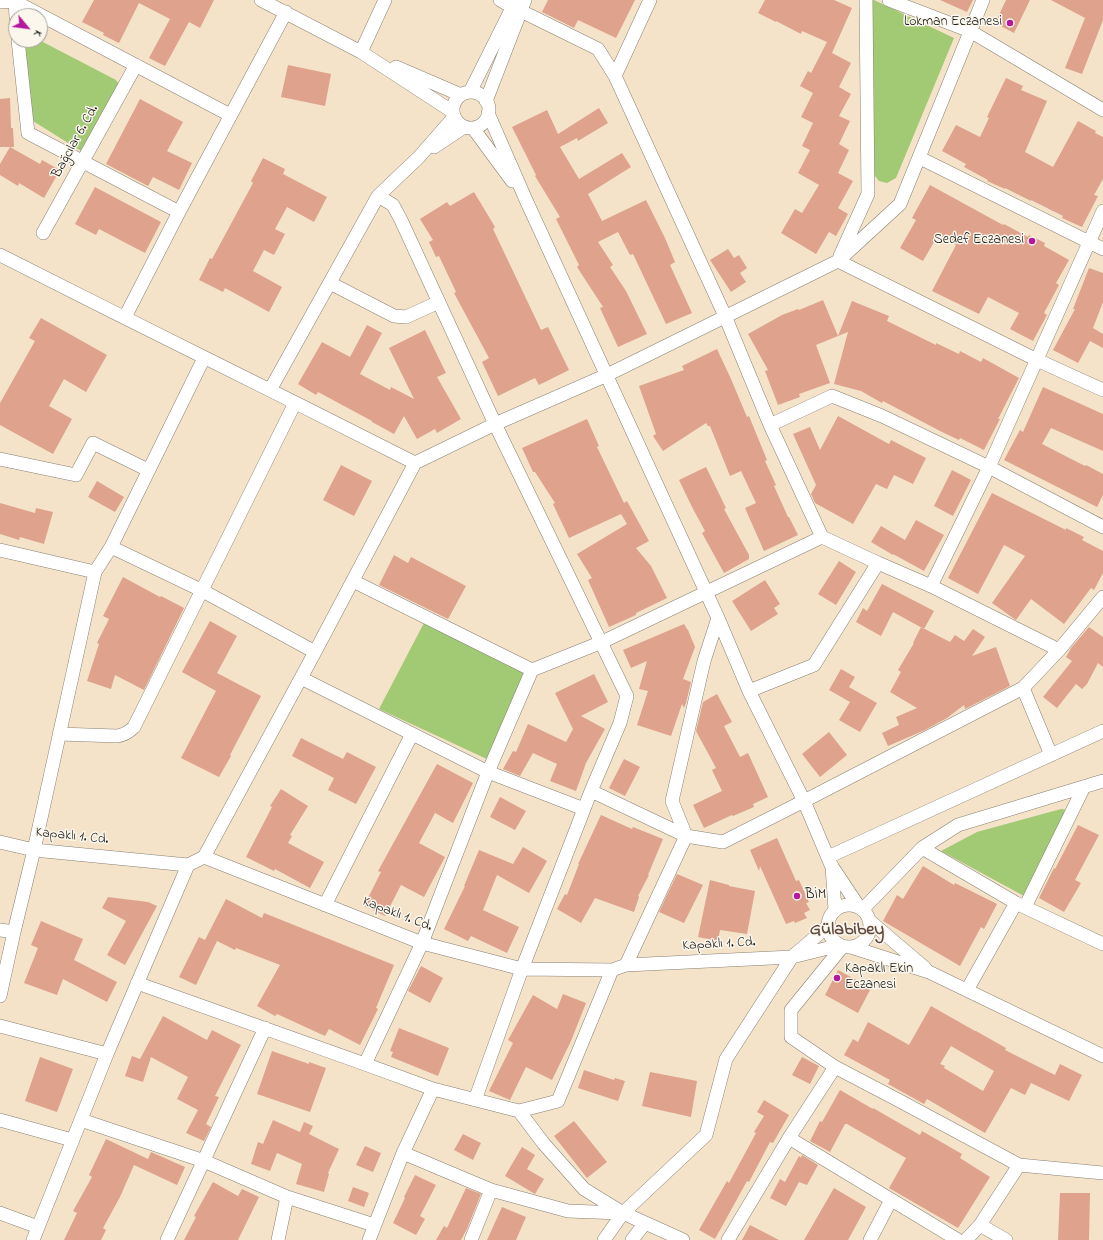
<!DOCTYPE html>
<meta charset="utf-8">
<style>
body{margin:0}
#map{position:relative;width:1103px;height:1240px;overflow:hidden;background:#f4e3c9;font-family:"Indie Flower",sans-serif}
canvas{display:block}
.north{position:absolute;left:8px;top:8px;width:40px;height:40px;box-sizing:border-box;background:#fbf7ec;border:1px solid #a29f99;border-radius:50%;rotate:119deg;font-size:11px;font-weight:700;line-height:16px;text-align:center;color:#1c1c1c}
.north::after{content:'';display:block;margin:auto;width:14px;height:18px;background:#b5179e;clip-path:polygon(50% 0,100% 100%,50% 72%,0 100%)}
</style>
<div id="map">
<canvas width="1103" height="1240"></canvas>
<div class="north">K</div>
</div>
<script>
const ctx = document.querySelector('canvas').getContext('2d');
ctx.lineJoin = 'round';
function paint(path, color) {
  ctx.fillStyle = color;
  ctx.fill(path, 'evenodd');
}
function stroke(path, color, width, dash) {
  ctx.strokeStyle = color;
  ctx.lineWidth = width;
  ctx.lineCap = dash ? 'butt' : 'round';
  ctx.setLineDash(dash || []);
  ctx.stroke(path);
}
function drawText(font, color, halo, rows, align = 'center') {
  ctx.font = font + ' "Indie Flower",sans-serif';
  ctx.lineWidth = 3;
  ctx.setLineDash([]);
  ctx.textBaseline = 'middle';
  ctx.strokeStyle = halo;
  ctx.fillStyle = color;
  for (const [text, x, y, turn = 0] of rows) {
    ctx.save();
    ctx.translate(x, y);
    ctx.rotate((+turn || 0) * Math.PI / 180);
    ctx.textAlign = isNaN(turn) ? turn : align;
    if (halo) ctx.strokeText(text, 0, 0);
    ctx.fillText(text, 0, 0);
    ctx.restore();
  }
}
paint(new Path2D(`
 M872,0H874L954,38L896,178L887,183L879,181L872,172Z
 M24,40H39L116,80L120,86L81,151L33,121Z
 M425,621L525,669L489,760L379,709Z
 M1061,809L1067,810L1024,896L941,851L977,832Z`), '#a2c974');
paint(new Path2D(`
 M94,0H214L200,28L189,22L165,66L149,58L170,19L139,3L119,43L103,35L104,33L82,22Z
 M548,0H635L616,38L578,20L574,28L542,12Z
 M765,0H834L852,8L832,53L851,63L839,87L851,94L839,116L850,121L839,144L849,150L838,173L853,181L838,208L848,214L836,236L829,232L816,254L781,233L795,209L802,213L819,185L798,173L810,150L802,146L813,123L801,117L813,93L800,86L808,71L811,73L827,42L802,31L801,34L776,21V22L758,13Z
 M940,0H973L967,12Z
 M1006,0H1030L1014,33L995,23Z
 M1051,0H1103V20L1082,74L1065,68L1085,18Z
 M288,65L331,74L325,106L281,97Z
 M1006,78L1023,86L1021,90L1047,101L1025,152L1053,167L1078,121L1096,131L1095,133L1103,137V179L1094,195L1098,196L1082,227L1062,218L1063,216L1031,200V201L1005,188V189L987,181L988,180L964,167L966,164L942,151L956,125L980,137L989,118L987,117Z
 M10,98L11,128H13L14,147H0V99Z
 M140,99L183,122L167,151L192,163L179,190L153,177L148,186L106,164Z
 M599,108L608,123L578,141L577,138L560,147L579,179L622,153L631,167L588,194L602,221L646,200L665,238L675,262L670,265L692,313L666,324L633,254L630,255L618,232L598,242L613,265L610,267L626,291L647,334L618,347L600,308L603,307L577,267L579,265L556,219L560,217L535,176L536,175L512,127L547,110L558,134Z
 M10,147L40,164L42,160L60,170L44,198L19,183L18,186L0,175V164Z
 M263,158L285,169L283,174L327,197L314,222L287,207L275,229L285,234L274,255L264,250L253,271L282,287L269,312L225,288L223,292L199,280L210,258L212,259L253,183L251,181Z
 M930,185L1003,225L1004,224L1028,237L1029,235L1045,243L1044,246L1069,260L1056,283L1059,285L1044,313L1047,315L1033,341L1010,329L1019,313L988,297L979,314L932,291L956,245L938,235L923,261L900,248L916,220L912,218Z
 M95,187L161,222L145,253L99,229L96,235L75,224Z
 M474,192L495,227L493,229L541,330L548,327L569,370L539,385L535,378L498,396L482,362L489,358L454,293L456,292L439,256L436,257L429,242L433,240L420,219L447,202L450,206Z
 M728,249L734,258L739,255L747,268L740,273L746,282L731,292L710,260Z
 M1089,268L1103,273V302L1093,328L1103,334V348L1090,341L1078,363L1053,350L1075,309H1073Z
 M823,300L838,336L816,345L830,383L799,394L800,397L778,405L765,371L768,370L748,334L782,315L798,309L799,310Z
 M852,301L889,316L887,321L936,345V343L959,354L960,351L981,362L983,358L1019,378L998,419H1000L984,450L960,438L959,440L940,431L883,401L882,403L861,391L834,384L848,332L838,336Z
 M41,318L107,355L86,392L64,379L49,406L72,419L53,454L0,425V403L35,341L29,338Z
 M367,325L382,333L360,374L390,390L391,387L414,399L389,348L425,330L446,373L437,377L461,419L437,433L435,429L417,439L404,416L394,434L372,422V421L318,392L316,395L298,384L322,342L350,357Z
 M717,349L731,379L747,417L749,416L767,460L765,461L776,485L774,486L788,517H789L798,535L764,551L745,508L756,503L741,471L730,476L710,426H708L706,423L663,451L653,436L656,434L639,386L684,370L682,366Z
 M1043,387L1103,414V451L1051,428L1042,444L1085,466L1086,465L1103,474V495L1097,507L1004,460L1020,430L1023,432Z
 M838,416L889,444L891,440L926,458L913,484L894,475L887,489L876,484L853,524L815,503L811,494L816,485L793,434L810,427L820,450Z
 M587,419L599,446L597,447L624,503L627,501L649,541L636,548L651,566L667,598L636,613V615L609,627L588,580L592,578L577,554L627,524L621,514L569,538L553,504L555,503L535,472H533L522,448Z
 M341,465L372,481L354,516L323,500Z
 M706,467L726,508L724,509L749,555V559L724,573L702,533L705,531L692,507L679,480Z
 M952,470L971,480L953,516L934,506Z
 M97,481L124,497L115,512L88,497Z
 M992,493L1066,530V528L1084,537L1082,540L1103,551V573L1094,590L1091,588L1064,624L1031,599L1016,620L992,603L1025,556L1004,545L978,594L948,578Z
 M0,503L35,513L36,508L53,512L44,544L20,537L19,540L0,534Z
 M916,520L944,535L924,571L893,554V555L871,542L881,526L905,540Z
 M394,555L408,563L411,557L466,586L448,619L379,585Z
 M839,561L856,572L836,605L818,594Z
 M123,577L160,597L161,596L184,608L144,690L115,675L111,689L87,681L99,644L97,643L109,619L103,616Z
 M765,580L780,604L774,608L778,614L751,631L732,601Z
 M882,584L934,611L924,629L893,612L881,636L856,622L863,608L867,611Z
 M210,621L237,636L217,673L261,696L230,755L231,756L219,777L181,758L216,691L182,672Z
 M684,624L687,629L688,630L695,647L683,679L691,682L686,703L684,708L682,704L671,736L637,725L648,691L639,689L647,661L631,668L623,650Z
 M921,627L950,642L955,635L964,641L973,629L985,637L972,656L996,647L1010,686L965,709L964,705L947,718L925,730L888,746L882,733L899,725L896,717L917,708L890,692L901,672L898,670L914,643H913Z
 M1089,627L1103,637V667L1098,663L1087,684L1082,689L1076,684L1057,708L1043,697L1072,661L1066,657L1071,648Z
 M841,669L855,677L849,687L877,703L860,732L839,720L850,702L829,690Z
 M594,674L608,702L581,716L605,729L586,763L576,791L550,781L557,764L533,753L520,776L503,769L513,751L516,752L528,724L566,742L573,729L555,693Z
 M717,694L732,722L724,726L740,757L748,753L768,797L753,804L754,807L733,816L732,815L704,828L693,805L722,791L712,770L716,768L696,731L703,702Z
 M829,732L847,755L820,777L802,754Z
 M301,738L343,759L347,752L376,767L356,804L328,790L334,778L292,756Z
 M624,759L640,767L625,796L609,788Z
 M437,764L473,783L453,823L435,813L419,843L445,857L424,897L401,885L385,916L364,906L381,872L378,871Z
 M281,789L308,806L290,835L292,836L288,843L324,862L310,888L275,869L274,871L246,857L272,807L270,806Z
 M500,797L526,811L515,830L490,817Z
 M601,815L632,829L633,827L663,839L648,875H649L638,896L639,897L634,912L595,898L581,923L557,909L565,894L567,895L579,864H578Z
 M1078,825L1099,835L1075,880L1081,883L1064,912L1039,898L1054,868L1055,869Z
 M777,838L796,881L799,880L809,902L806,903L810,910L804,913L807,918L795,923L794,921L786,924L760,866L759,871L750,850Z
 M523,847L547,861L529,893L497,875L483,910L519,927L507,953L471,936L468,941L444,929L465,886H464L479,850L513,864Z
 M923,866L954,885L955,883L997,904L984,929L981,927L960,966L883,921L897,895L903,899Z
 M677,874L703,885L684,923L659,912Z
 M710,880L729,885V886L755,891L747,934L720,930L718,941L698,937Z
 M108,897L148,902L157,906L125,965L107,955L126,921L102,908Z
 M226,899L262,918L264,913L394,965L376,1008L378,1009L360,1045L329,1029L325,1036L277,1014L275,1016L257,1006L280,965L236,948L235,950L217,941L196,985L179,977L199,937L205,940Z
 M41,921L83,939L74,960L117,982L107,1002L63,979L57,995L24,983L38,948L31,945Z
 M421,966L443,978L430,1003L408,991Z
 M838,970L871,988L858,1013L825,995Z
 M563,994L586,1003L571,1041L552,1080L526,1067L510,1100L489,1091L513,1043L508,1040L533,995L557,1009Z
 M931,1006L975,1031H976L1006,1048L1005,1050L1055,1075L1060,1064L1082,1075L1069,1101L1031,1083L1025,1095L1011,1088L985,1133L927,1099L924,1104L888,1084L890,1080L844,1055L853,1039L858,1042L868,1022L909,1045ZM951,1046L994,1071L983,1091L944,1068L945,1066L940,1064Z
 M163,1016L207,1040L212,1030L241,1045L215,1096L219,1097L206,1124L211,1127L204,1141L186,1133L198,1110L177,1099L188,1077L151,1057L143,1082L125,1076L132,1056L140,1059Z
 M399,1028L449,1048L438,1076L391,1057L393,1052L390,1051Z
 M272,1051L309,1064V1062L326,1068L310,1112L257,1094Z
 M40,1057L73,1069L57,1112L25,1101Z
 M802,1057L819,1066L810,1084L792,1075Z
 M584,1070L614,1080L615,1078L625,1081L618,1101L578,1088Z
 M650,1072L697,1081L691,1117L642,1106Z
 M840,1090L873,1109V1108L920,1135L922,1131L962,1154L960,1158L990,1177L958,1228L889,1188L906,1158L847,1124H845L830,1152L810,1141L820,1121L822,1122Z
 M764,1100L789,1115L773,1143L770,1142L749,1182L747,1181L715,1239L699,1230L727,1181L729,1183L756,1133L754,1132L764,1116L757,1112Z
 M273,1120L300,1132L304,1122L313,1126L309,1134L339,1149L328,1173L329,1174L324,1192L296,1184L302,1164L277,1153L270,1171L251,1164L258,1142L263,1144Z
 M574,1121L607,1162L587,1178L554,1136Z
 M463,1134L481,1143L473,1160L454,1150Z
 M106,1139L148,1159L151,1152L185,1167L177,1185L134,1165L120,1197L103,1228L106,1230L101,1240H64L77,1213L73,1211L92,1177L89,1175Z
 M365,1146L381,1153L373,1172L356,1165Z
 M522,1147L535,1155L527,1169L544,1179L535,1194L505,1176Z
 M802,1155L818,1165L807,1185L799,1182L786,1206L770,1198L780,1179L785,1182L799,1156L801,1158Z
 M415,1175L436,1185L420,1216L425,1219L416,1235L393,1223L405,1198L404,1197Z
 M213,1182L238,1196L242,1189L259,1197L238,1240H184L196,1217L194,1216Z
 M353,1187L369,1193L364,1207L348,1201Z
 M466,1188L481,1194L467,1229L461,1240H436L444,1226L447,1228Z
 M834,1188L866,1207L848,1240H804Z
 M1060,1193H1090L1089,1240H1058Z
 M502,1207L526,1217L516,1240H487Z
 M750,1225L779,1240H742Z`), '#dfa28d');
const minor = new Path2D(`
 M15,0L16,17
 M261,0L361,52L453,112
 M500,0L512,7
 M650,0L615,76L725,316L770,425L822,537L878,563L931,586L1059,650
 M889,0L970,31L1103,110
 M0,2L14,1L230,115
 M521,11L598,49L615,76
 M18,40L28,133L179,212
 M361,52L385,0
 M396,67L461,95
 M470,92L516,0
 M453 110a18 18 0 1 1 36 0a18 18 0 1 1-36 0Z
 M486,101L525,0
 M488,113L526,200L718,618L749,691L804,801L831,865L859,907
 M473,128L512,181
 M434,147L464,127
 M920,158L1103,249
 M378,196L393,205L401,220L495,424L627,696L620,723L591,791L522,969L475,1100
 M43,233L136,65
 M0,255C138,325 277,393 415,463
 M840,256L868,194L866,0
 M838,261L1037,360L1103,390
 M330,283L394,316L406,317L439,302
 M125,317L179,212L286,12
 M270,390L378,196L419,157L454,117
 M770,425L832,396L882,416L989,467L1103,527
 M0,459L76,475L93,443L148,470
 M111,547L203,591L315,652
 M0,550L95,572
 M353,581L532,670
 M931,586L989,467L1103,211
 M301,678L488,772L584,809
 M1023,688L1051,755
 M749,691L814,665L878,563
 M59,734L117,736C125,735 129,732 134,727L295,403
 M591,791L686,836L723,842L804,801L1023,688L1059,650L1103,597
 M0,842L34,850L188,865L204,857L422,943L522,969L612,970L626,965L792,957L840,945
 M922,848L1016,903L1103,944
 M204,857L315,652L415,463L495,424L607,375L838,261L900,204L983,0
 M828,857L1103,731
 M832,866L835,910
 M828 926a21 21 0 1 1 42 0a21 21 0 1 1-42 0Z
 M325,905L412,734
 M1025,907L1084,787
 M863,909L922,848L958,825L1103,781
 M871,922L925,968
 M0,930L14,932
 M843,946L791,1010V1037L835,1067L898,1100L1019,1165L1103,1173
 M851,947L929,972L1103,1056
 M626,965L686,836L672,801L704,661L718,618
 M137,983L365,1064L433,1089L519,1111L544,1144L584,1189L623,1213L683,1240
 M967,990L1016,903
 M0,996L14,932L34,850L95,572L111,547L204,358
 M0,1026L107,1054
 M365,1064L422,943L488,772L532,670L602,642L822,537
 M519,1111L558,1101L612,970
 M0,1120L72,1140
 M81,1120L204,1161L287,1197L374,1225
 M789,1138L958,1240
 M403,1153L491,1190L568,1211L621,1213
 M0,1213L38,1227
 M980,1225L1006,1240
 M33,1240L107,1054L188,865
 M167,1240L265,1028
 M278,1240L287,1197
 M369,1240L403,1153L433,1089
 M471,1240L491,1190
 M604,1240L623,1213L706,1135L726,1059L792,957L828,926
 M632,1240L645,1223
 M728,1240L789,1138L835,1067
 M870,1240L891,1200
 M966,1240L980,1225L1019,1165`);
stroke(minor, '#888072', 14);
stroke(minor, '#fff', 13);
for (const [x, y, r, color] of [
 [1010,23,4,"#b5179e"],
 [1032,241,4,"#b5179e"],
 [797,896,4,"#b5179e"],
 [837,978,4,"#b5179e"]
]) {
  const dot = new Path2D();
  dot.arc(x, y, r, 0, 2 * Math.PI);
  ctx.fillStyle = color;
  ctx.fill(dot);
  stroke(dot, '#fbf7ec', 1.5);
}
drawText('14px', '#1c1c1c', '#fbf7ec', [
 ["Lokman Eczanesi",1002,23],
 ["Sedef Eczanesi",1024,241],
 ["BİM",805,896,"left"],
 ["Kapaklı Ekin",845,970,"left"],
 ["Eczanesi",845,986,"left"]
], 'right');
drawText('14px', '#1c1c1c', '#fbf7ec', [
 ["Bağcılar 6. Cd.",76,142,-61],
 ["Kapaklı 1. Cd.",72,837,6],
 ["Kapaklı 1. Cd.",397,915,21],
 ["Kapaklı 1. Cd.",719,945,-3]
]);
drawText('bold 18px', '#604b44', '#fbf7ec', [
 ["Gülabibey",847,931]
]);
</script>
